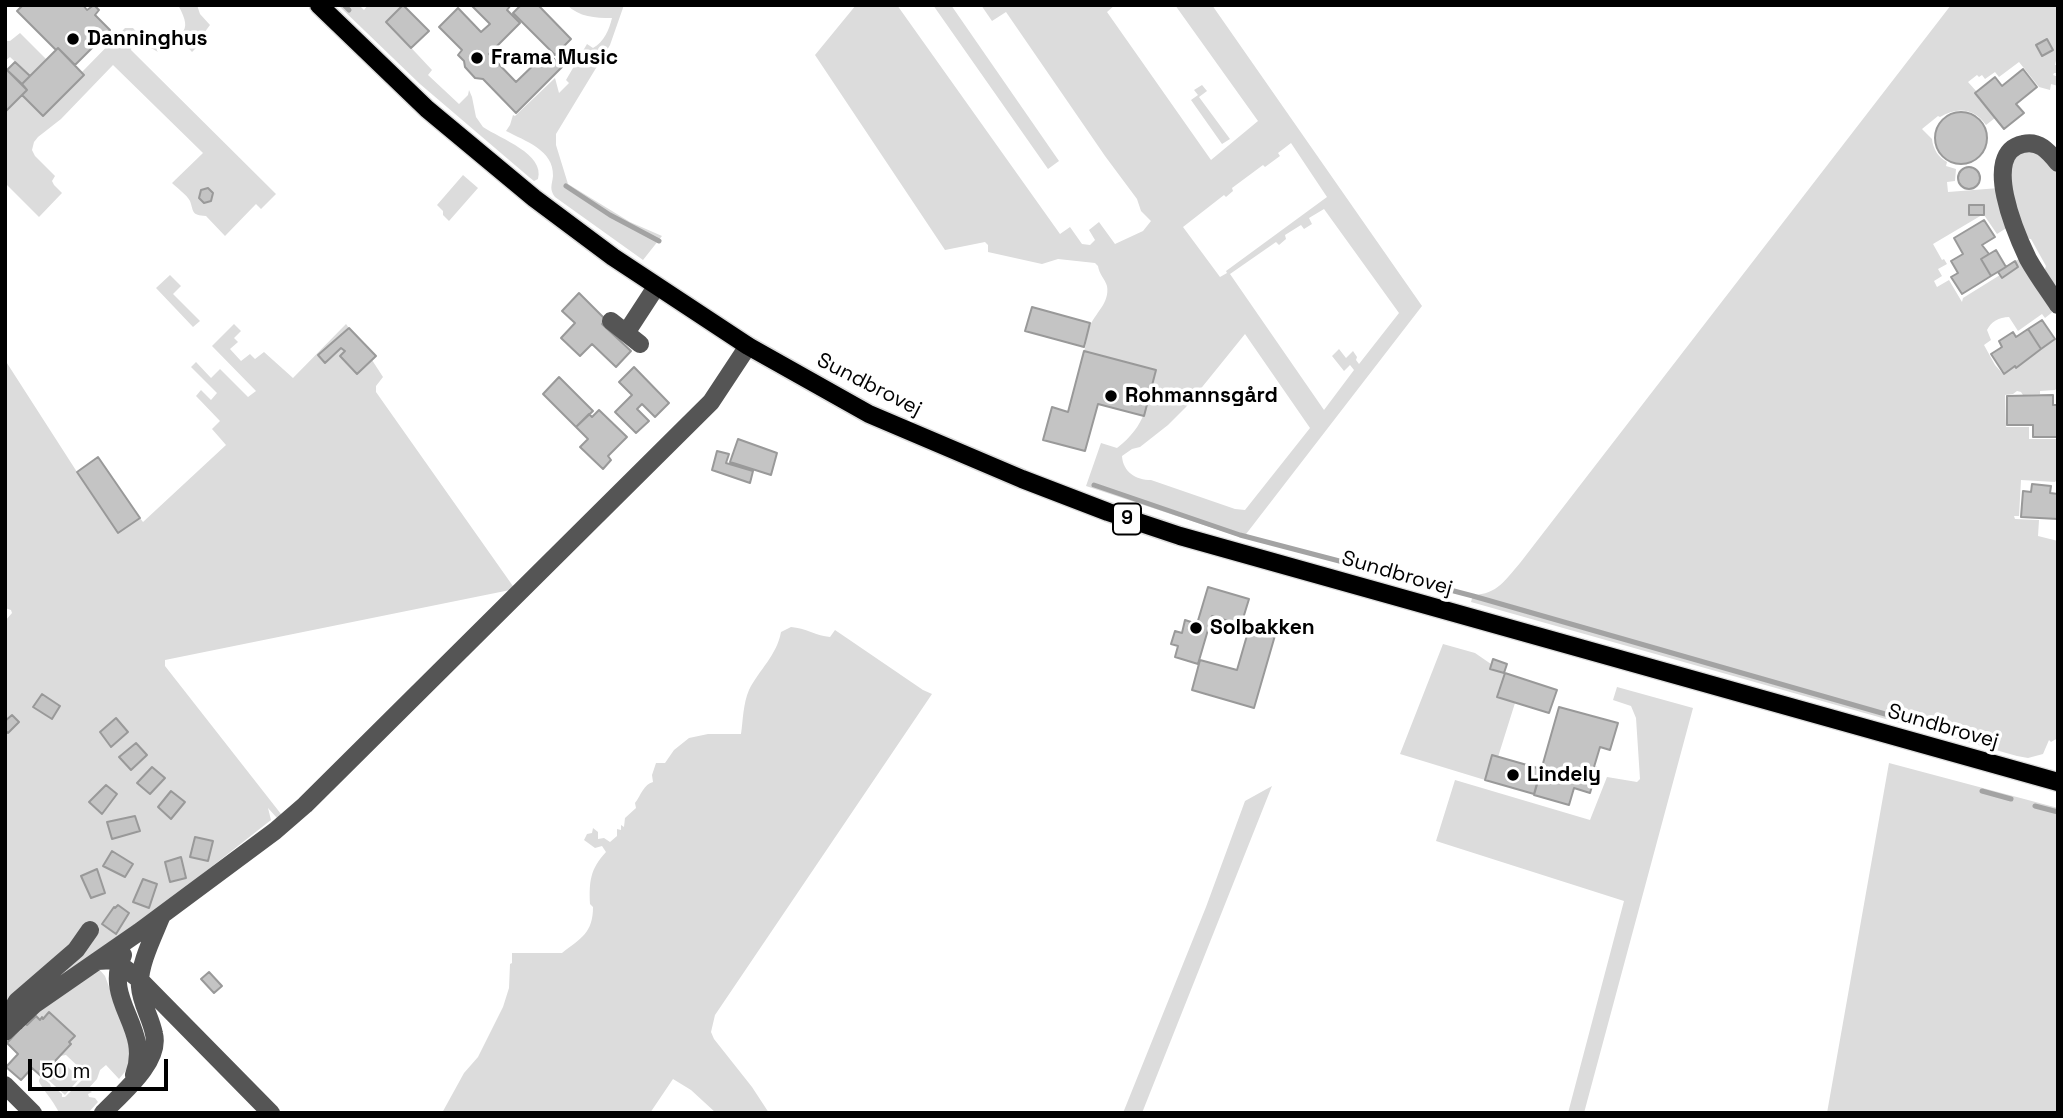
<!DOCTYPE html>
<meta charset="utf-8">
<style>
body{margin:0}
#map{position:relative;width:2063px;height:1118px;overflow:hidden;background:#fff;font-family:"Space Grotesk",sans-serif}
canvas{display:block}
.frame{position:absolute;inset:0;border:7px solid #000;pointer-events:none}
.scale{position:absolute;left:28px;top:1059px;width:140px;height:32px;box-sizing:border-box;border:4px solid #000;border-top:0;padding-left:9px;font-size:21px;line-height:24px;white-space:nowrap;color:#000;-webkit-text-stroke:5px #fff;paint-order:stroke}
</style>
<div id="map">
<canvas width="2063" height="1118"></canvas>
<div class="frame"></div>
<div class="scale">50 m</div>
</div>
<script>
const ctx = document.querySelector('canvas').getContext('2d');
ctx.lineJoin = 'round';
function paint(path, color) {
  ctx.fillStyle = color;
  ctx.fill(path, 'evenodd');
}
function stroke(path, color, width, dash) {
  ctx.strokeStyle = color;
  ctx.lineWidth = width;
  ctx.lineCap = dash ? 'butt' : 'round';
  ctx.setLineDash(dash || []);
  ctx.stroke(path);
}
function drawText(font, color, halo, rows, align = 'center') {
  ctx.font = font + ' "Space Grotesk",sans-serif';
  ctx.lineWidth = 7;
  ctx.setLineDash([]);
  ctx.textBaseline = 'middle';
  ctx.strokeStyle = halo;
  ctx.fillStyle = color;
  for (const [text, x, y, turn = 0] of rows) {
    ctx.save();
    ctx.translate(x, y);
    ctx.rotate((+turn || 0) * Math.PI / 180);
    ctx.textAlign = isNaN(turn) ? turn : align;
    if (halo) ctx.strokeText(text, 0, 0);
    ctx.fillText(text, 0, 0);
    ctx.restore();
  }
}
paint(new Path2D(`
 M178,5H197L200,14L210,25L201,37V43L192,52L183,42L158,52L137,40L132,45L131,50L276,194L261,209L256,204L225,236L206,216C191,215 194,212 190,201C187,195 177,188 172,183L203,153L113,65L61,119L38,137L34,142L32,150L35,156L55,176L52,181L54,185L62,193L39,217L5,183V112L22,95L43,116L84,75L82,72L125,28H133L138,34L154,44C180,35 195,35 178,5Z
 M338,5H359L364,10L368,5H403L387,22L432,70L428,75L459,104L468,95L469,90L472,97L476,117L483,127C501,139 545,154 538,179L534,181L529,177L420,84Z
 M567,5H624L610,45L556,134V145L568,184L630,222L662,236L643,260L555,197C549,189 552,185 553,176C554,150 525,141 506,131L510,125L513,115L515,116L555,78L559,93L569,83L566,80L587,44L593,48C604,42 609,30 612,18C595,18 579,17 567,5Z
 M856,5H897L1060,234L1070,227L1082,244L1090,245L1095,240L1089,230L1099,222L1115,244L1143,231L1151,221L1141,211L1137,199L1105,156L1006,12L992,21L981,5H1115L1107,12L1211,160L1258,121L1175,5H1212L1422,306L1243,538L1086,486L1101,443L1117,448C1147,425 1147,403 1156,371L1084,351C1087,344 1086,335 1090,326C1095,313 1110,303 1107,286C1105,279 1099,274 1098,266L1095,263L1058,259L1042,264L988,252V245L985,242L945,250L815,55ZM1291,143L1327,197L1226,271L1227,273L1220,277L1183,227L1224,195L1226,197L1233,191L1232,188L1263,165L1265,167L1280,156L1278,153ZM1324,209L1399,313L1359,364L1356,360L1357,357L1353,351L1346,358L1339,349L1332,356L1344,371L1350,365L1354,370L1324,410L1230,274L1276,242L1279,245L1286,239L1285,235L1301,225L1304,229L1312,224L1309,218ZM1245,334L1310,428L1245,510L1235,509L1151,480C1136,480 1123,472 1122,456L1132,449L1140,447L1168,425L1186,407Z
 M933,5H951L1059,161L1048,169Z
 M1951,5H2058V52L2055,65H2058V73H2054L2053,75L2058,77V86L2051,84L2050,90L2039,87L2019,62L1999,77L1995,72L1985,79L1982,75L1979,77L1977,75L1968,82L1977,92L1975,94L1995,118L1986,125C1974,108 1957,107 1940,117L1938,116L1922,129L1932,139C1933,149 1938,157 1947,162L1946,166L1956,169L1955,181L1947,182L1948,192L1999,188L2008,227L1997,234L1984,215L1969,206V215H1982L1933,244L1942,260L1944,259L1947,264L1938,269L1942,276L1934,281L1937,287L1949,280L1962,302L1963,298L2000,275L2002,277L2018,267L2015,261L2021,258L2055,310L2045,318L2042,314L2018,331L2009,317C1999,317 1991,322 1987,330L1991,340L1984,345L1995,365L2003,374L2015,366L2017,367L2058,337V387L2055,390L2040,391V394L2023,395L2021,392L2017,391L2013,394L2005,395L2006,427H2029V439H2058V478L2055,482L2021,480L2019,516H2014L2015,519L2039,520L2038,536L2058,541V738L2051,742L2049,740L2043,754L2028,758L2017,756L1471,602L1473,595C1498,594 1505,580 1520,563Z
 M20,33L46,59L30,76L10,57L5,61V41H10Z
 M1202,85L1207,91L1199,97L1230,139L1222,144L1191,100L1198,95L1194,90Z
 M2033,150L2052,165L2058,172V292L2044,272L2046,266L2031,239L2025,238L2018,216L2009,172L2018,153Z
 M463,175L478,188L449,221L443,215V211L437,205Z
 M170,275L181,286L173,294L200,321L193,327L156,288Z
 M234,324L241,331L234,338L238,342L230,349L241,361L250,354L255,359L264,352L293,378L346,324L349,328L318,356L325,363L341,348L345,351L340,356L357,374L372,360L383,377L376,386V392L515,589L165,660V666L281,814L277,818L268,808L271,820L135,927L55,983L5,1005V621L12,613L11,610L5,608V360L77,472L119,533L140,518L143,522L226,445L212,429L220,421L196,396L201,390L211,400L217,393L191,367L196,362L211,378L220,369L248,397L256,391L212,346Z
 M791,627C805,628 817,636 830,637L835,630L923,690L932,694L715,1015L711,1032L714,1039L752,1087L769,1113H716L691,1090L673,1079L650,1113H442L464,1073L478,1057L503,1007L509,988L510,964L512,963V953H562C581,938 593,933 593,907L590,904C589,882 590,869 606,852L602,846L595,848L584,840L587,834L592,833L593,828L598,832V839L604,838L610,842L617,836V829L621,830V825L624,827L625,818L636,808L635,803C641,795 644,784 653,782L652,775L656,763H665L674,750L689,738L708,734H741C743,720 743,704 749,690C759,670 777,655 781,632Z
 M1443,644L1475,653L1491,664L1490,669L1505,673L1497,697L1515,703L1498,757L1485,780L1400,754Z
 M1617,687L1693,708L1584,1113H1568L1624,901L1436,841L1455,780L1590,820L1607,777L1637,782L1640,779L1636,718L1631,706L1613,700Z
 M1889,763L2058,808V1113H1827Z
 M1272,786L1142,1113H1123L1206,907L1245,801Z
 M99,969L105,976L132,1050L128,1068L119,1079L106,1065L100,1070L97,1079L88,1089L92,1092L88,1094L89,1097L95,1098L98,1102L88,1113H59C56,1104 40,1086 39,1081C39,1079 41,1077 41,1076L50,1084L52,1090L56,1089L62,1094V1097H65L82,1080L89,1067L83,1071L66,1055L60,1056L74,1036L42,1017L40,1020L36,1016V1013Z
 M60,1060L80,1078L65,1095L45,1077Z`), '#dcdcdc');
stroke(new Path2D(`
 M344,5L349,10
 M566,186L610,215L659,241
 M1094,485L1240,535L1473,596L1969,738
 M1982,791L2011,799
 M2035,806L2058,812`), '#a3a3a3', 5);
const building = new Path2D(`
 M23,5H83L87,10L94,5L99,10L95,15L110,30L75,65L58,48L56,50L17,11Z
 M403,5L429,31L411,48L386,22Z
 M471,5H511L507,10L520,23L489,54L516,82L547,52L562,67L516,113L483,79L475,78L465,67L464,61L458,55L462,50L439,27L458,8L481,32L490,24Z
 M521,5H538L571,39L562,48L565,51L561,56L558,52L555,55L513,13Z
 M2047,39L2053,50L2042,56L2036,45Z
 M58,48L84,75L43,116L22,95L27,90L22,84Z
 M15,62L30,76L22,84L7,70Z
 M2023,69L2037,87L2016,104L2024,113L2004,129L1975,93L1995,77L2002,86Z
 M7,70L27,90L5,112V72Z
 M1935 138a26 26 0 1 1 52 0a26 26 0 1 1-52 0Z
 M1958 178a11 11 0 1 1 22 0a11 11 0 1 1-22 0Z
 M208,188L213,193L211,201L204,203L199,198L201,190Z
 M1969,205H1984V215H1969Z
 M1984,220L1995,237L1982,245L1989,254L1981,259L1991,276L1962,294L1951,277L1958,273L1951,261L1963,254L1954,238Z
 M1996,250L2006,267L1991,276L1981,259Z
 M2015,261L2018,267L2002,278L1998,272Z
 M579,293L606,320L602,324L631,351L616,367L592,344L580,356L561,338L575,323L562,311Z
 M1032,307L1090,323L1084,347L1025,331Z
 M2042,320L2055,339L2041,349L2028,329Z
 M349,328L376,356L357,374L340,356L345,351L341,348L325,363L318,355Z
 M2028,329L2041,349L2016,368L2015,366L2004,374L1991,354L2002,347L1999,341L2013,332L2016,337Z
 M1084,351L1156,370L1144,416L1098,404L1085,451L1043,440L1052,407L1068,412Z
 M634,367L669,403L655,417L642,404L637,409L649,421L636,433L615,412L632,395L619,382Z
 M559,377L593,411L576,427L543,394Z
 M2053,395V405H2058V437H2033V425H2007V396Z
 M599,410L627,437L608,456L611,460L603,469L580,447L588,439L576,427L589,414L592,417Z
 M738,439L777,453L771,475L730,462Z
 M717,451L729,454L726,463L753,471L750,483L712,470Z
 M98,457L140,518L118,533L77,472Z
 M2032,484L2051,486L2050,493L2058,494V519L2021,517L2023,491L2031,492Z
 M1208,587L1249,599L1241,625L1212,616L1198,664L1175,657L1178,646L1171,644L1175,631L1182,633L1185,620L1197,624Z
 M1250,625L1276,632L1254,708L1192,690L1200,660L1237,670Z
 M1493,659L1507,664L1504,673L1490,669Z
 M1505,673L1557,690L1549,713L1497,697Z
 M42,694L60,706L52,719L33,707Z
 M1559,707L1618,723L1610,750L1600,747L1594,767L1597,768L1590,793L1574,788L1569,805L1534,795Z
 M12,715L19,722L8,733L5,730V721Z
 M116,718L128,732L111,747L100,732Z
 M136,743L147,755L131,770L119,757Z
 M1492,755L1541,769L1534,794L1485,780Z
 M152,767L165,778L150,794L137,783Z
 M106,785L117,794L102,814L89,802Z
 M171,791L185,802L171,819L158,807Z
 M135,816L140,831L112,839L107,822Z
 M195,837L213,841L208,861L190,857Z
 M112,851L133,864L125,877L103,866Z
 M181,857L186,878L170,882L165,862Z
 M97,869L105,893L91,898L81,876Z
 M143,879L157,884L149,908L133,902Z
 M118,905L129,913L116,934L102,924L114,907L115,908Z
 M209,972L222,986L214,993L201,979Z
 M49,1012L75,1036L69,1042L71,1044L41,1076L32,1068L21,1080L6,1067L18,1054L7,1043L25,1023L27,1025L36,1016L40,1020L42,1017L43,1019Z`);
paint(building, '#c4c4c4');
stroke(building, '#999', 2);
const major = new Path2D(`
 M319,5L427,109L534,198L613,257L748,346L869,414L1022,479L1108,512L1180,536L2058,782`);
stroke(major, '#dbdbdb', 21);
stroke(new Path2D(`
 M2058,163C2048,151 2039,140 2023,144C1980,153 2017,236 2028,259C2037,275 2048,290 2058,305
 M611,321L640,344
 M626,333L656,287
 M123,955C102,1002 152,1027 134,1075
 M97,961L114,960L140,980L271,1113
 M16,1022C9,1014 12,1009 17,1001L76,950L90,930
 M5,1032L35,1004L139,932L275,831L305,805L711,402L748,346
 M5,1085L33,1113
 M103,1113C121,1094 161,1062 154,1034C151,1018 141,1003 140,987C138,966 154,935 162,915`), '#555', 18);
stroke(major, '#000', 18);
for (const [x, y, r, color] of [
 [73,39,7,"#000"],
 [477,58,7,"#000"],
 [1111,396,7,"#000"],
 [1196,628,7,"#000"],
 [1513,775,7,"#000"]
]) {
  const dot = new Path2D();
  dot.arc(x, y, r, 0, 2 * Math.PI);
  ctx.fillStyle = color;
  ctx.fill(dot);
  stroke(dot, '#fff', 2.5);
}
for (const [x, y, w] of [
 [1127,519,28]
]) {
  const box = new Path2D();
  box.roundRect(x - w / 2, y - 15.5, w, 31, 5);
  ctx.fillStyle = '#fff';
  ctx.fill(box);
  stroke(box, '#000', 2);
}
drawText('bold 19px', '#000', null, [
 ["9",1127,519]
]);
drawText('bold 21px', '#000', '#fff', [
 ["Danninghus",87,39],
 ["Frama Music",491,58],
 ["Rohmannsgård",1125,396],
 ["Solbakken",1210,628],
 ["Lindely",1527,775]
], 'left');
drawText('21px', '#000', '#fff', [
 ["Sundbrovej",869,385,27],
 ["Sundbrovej",1397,574,16],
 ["Sundbrovej",1943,727,16]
]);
</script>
